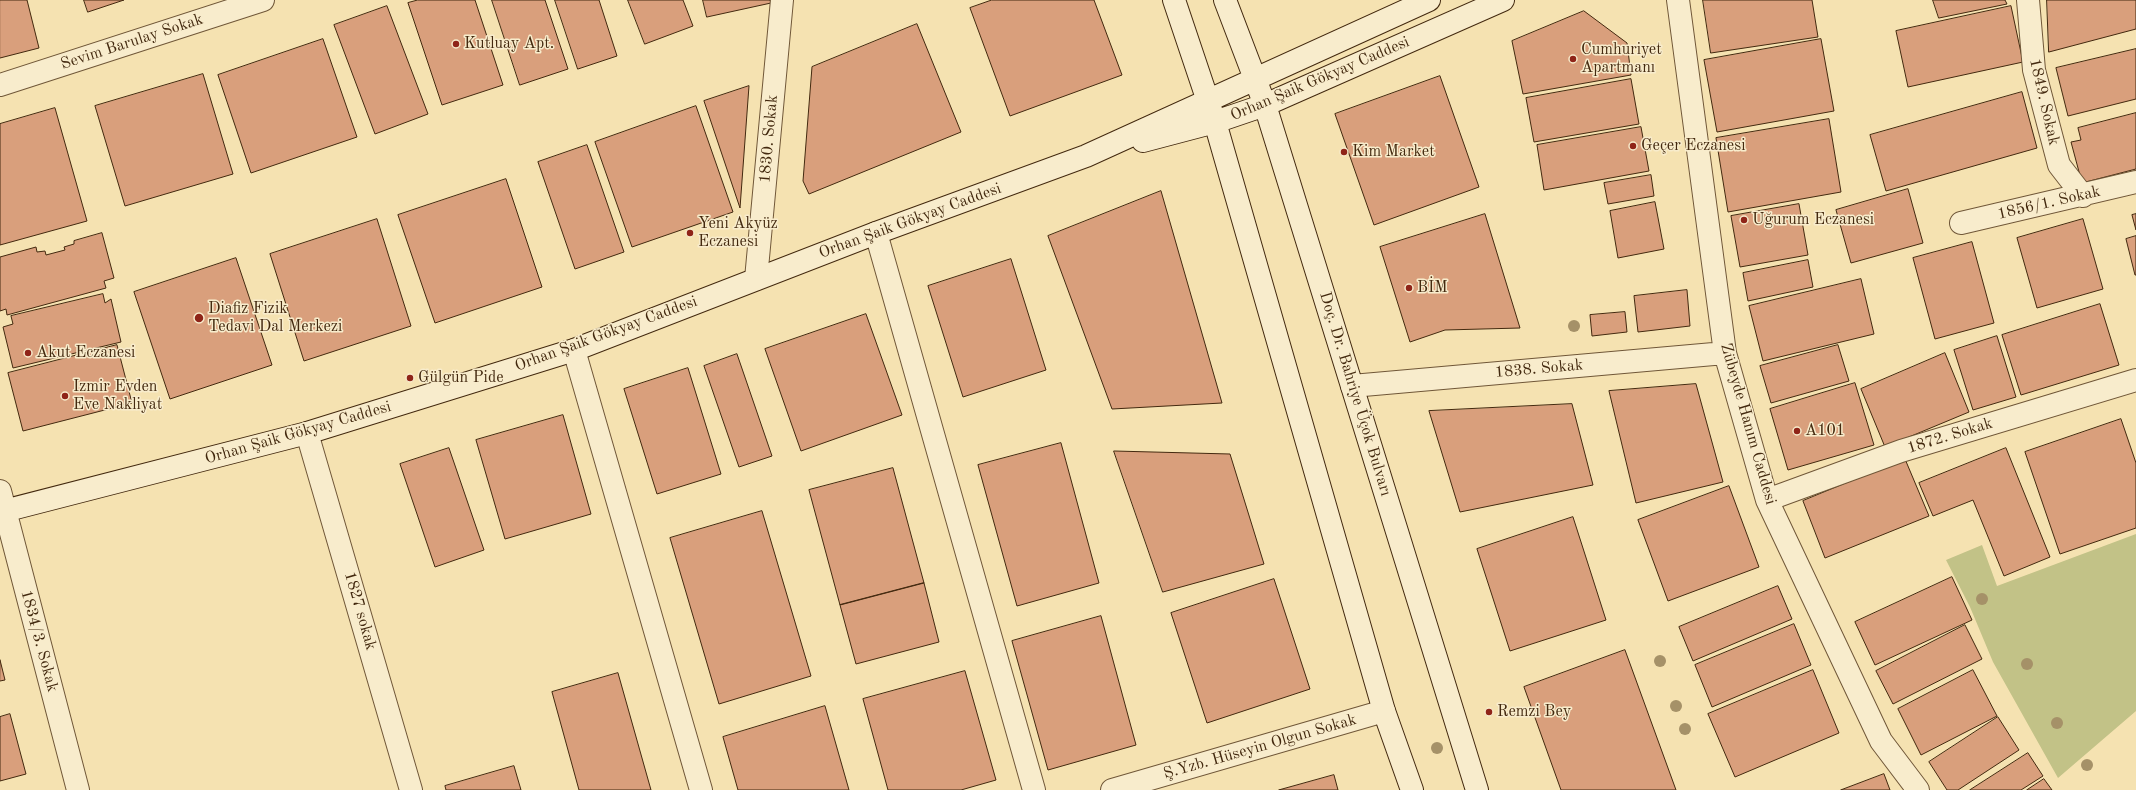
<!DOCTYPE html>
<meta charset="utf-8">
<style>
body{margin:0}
canvas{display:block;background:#f5e2b1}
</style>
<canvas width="2136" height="790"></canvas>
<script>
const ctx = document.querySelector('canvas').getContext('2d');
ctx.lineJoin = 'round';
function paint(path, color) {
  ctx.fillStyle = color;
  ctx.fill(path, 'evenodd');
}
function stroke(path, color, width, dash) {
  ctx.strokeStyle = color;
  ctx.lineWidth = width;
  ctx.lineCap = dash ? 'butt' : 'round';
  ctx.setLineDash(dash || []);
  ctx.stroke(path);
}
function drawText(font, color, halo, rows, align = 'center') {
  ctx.font = font + ' "Old Standard TT",serif';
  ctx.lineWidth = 3;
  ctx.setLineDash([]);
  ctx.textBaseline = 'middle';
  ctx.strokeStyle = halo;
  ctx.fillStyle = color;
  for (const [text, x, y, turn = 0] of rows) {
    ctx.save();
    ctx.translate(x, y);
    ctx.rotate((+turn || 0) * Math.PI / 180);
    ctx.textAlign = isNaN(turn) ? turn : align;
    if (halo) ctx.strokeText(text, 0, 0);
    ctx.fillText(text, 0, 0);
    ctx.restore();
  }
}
paint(new Path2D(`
 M2136,534V711L2058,778L1993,662L1970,607L1946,560L1982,545L1997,586Z`), '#c2c287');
const building = new Path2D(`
 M0,0H27L39,48L0,58Z
 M84,0H124L88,12Z
 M418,0H475L503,85L442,105L408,3Z
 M492,0H545L568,69L520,85Z
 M555,0H599L617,56L578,69Z
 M628,0H683L693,26L645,44Z
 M703,0H770L771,3L707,17Z
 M992,0H1094L1122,75L1010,116L970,8Z
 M1703,0H1812L1818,37L1711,53Z
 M1933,0H2005L2007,4L1939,18Z
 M2047,0H2136V29L2049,52Z
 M387,6L428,114L375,134L334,25Z
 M2011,6L2023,62L1908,87L1896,31Z
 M1584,11L1627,43L1631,75L1523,94L1512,41Z
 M917,24L961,132L809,194L803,181L812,67Z
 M323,39L357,137L251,173L218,75Z
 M1821,39L1834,111L1717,132L1704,60Z
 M2136,49V99L2068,116L2056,68Z
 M203,74L233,174L125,206L95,106Z
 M1440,76L1479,187L1374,225L1335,114Z
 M1631,79L1639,124L1534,142L1526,98Z
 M749,86L740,208L704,101Z
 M2022,92L2037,148L1886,191L1870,135Z
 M696,106L733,212L632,247L595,142Z
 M55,108L87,221L0,245V124Z
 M2136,113V169L2082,183L2071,142L2081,140L2078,128Z
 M1829,119L1841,192L1728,212L1716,138Z
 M1641,127L1649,171L1544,190L1537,145Z
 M587,145L624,252L575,269L538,162Z
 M1651,175L1654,196L1608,204L1604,183Z
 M506,179L542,287L435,323L398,215Z
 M1908,189L1923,243L1851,263L1836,210Z
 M1161,191L1222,403L1112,409L1048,236Z
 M1655,202L1664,249L1618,258L1610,211Z
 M1799,204L1808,255L1740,267L1731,216Z
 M1485,214L1520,328L1445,330L1410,342L1380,247Z
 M2136,214V230L2132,215Z
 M377,219L411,326L304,361L270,254Z
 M2083,219L2103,289L2037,308L2017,238Z
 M102,233L114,278L104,281L106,288L7,315L6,309L0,311V257L36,247L37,252L45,251L46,255L65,250L64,247L74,244V241Z
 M2136,236V275H2135L2126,239Z
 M1972,242L1994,323L1935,339L1913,258Z
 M236,258L272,365L170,399L134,292Z
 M1011,259L1046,370L963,397L928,286Z
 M1808,260L1813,287L1748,301L1743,273Z
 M1861,279L1874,334L1763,361L1749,306Z
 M1687,290L1690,326L1638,332L1634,296Z
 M103,294L105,303L111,299L121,342L13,368L3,327L13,324L11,316Z
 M2100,304L2119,365L2021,395L2002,335Z
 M1625,312L1627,332L1592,336L1590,315Z
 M866,314L902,415L801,451L765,349Z
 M1997,336L2016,397L1973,410L1954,350Z
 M117,345L132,403L23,431L8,373Z
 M1838,345L1849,381L1771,403L1760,366Z
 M1945,353L1969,412L1885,447L1861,389Z
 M737,354L772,456L739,467L704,366Z
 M688,368L721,474L657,494L624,389Z
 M1855,383L1874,445L1788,470L1770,409Z
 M1696,384L1723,482L1636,503L1609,391Z
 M1572,404L1593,485L1460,512L1429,411Z
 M563,415L591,514L505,539L476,440Z
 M2121,419L2136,463V528L2060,554L2025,452Z
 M1061,443L1099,583L1017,606L978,465Z
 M449,448L484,550L435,567L400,464Z
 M2006,448L2050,557L2004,576L1973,500L1933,516L1919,483Z
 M1114,451L1230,454L1264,564L1163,592Z
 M1905,459L1929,516L1825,558L1803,501Z
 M893,468L924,583L840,605L809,490Z
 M1729,486L1759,567L1668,601L1638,520Z
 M762,511L811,676L719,704L670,538Z
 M1573,517L1606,620L1510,651L1477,549Z
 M1952,577L1972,620L1875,665L1855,622Z
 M1274,579L1310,689L1207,723L1171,613Z
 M924,583L939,642L856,664L840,605Z
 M1778,586L1792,619L1693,661L1679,627Z
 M1101,616L1136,745L1048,770L1012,641Z
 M1794,624L1811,665L1712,707L1695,665Z
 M1965,625L1982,659L1893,704L1876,671Z
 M1625,650L1676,790H1561L1524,687Z
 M0,660L5,680L0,681Z
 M1813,670L1839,733L1735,777L1708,714Z
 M1973,670L1997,716L1921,755L1898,709Z
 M965,671L996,780L961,790H888L863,699Z
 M618,673L651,790H579L552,692Z
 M825,706L849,790H738L723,737Z
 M10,714L26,774L0,781V717Z
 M1998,717L2019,750L1958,790H1947L1929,762Z
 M2028,753L2043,776L2021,790H1970Z
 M514,766L521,790H446L445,786Z
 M1884,774L1890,790H1841Z
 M1334,775L1338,790H1279Z
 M2044,779L2052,790H2027Z`);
paint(building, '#d99f7c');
stroke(building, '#43290f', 1);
const street = new Path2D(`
 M1678,0L1725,353L1767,500L1881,741L1918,790
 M2028,0L2034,70L2059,165L2083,196
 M0,85L263,0
 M1961,223L2136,182
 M876,233L1034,790
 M756,279L782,0
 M574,350L701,790
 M1352,386L1725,353
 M307,433L411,790
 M0,491L78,790
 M1767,500L1901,451L2136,380
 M1112,790L1384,711`);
const secondary = new Path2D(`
 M1174,0L1215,122L1384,711L1412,790
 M1225,0L1265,105L1477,790
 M1143,141L1215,122L1265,105L1503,0
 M0,512L307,433L574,350L876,233L1086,156L1429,0`);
stroke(street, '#705738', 24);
stroke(secondary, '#43290f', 24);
stroke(street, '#f8eccc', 22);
stroke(secondary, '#f8eccc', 22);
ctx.fillStyle = '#a59168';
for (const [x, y] of [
 [1574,326],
 [1982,599],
 [1660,661],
 [2027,664],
 [1676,706],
 [2057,723],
 [1685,729],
 [1437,748],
 [2087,765]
]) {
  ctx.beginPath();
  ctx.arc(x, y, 6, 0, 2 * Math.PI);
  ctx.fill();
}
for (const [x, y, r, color] of [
 [456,44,4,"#8f2418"],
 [1573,59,4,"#8f2418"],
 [1633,146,4,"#8f2418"],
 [1344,152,4,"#8f2418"],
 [1744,220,4,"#8f2418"],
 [690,233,4,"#8f2418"],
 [1409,288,4,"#8f2418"],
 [199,318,5,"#8f2418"],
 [28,353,4,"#8f2418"],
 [410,378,4,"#8f2418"],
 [65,396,4,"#8f2418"],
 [1797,431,4,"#8f2418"],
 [1489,712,4,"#8f2418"]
]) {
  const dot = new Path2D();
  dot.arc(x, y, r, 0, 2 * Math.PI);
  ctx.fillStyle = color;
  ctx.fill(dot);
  stroke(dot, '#f8eccc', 1.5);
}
drawText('16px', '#43290f', '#f8eccc', [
 ["Sevim Barulay Sokak",132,42,-18],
 ["Orhan Şaik Gökyay Caddesi",1320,79,-23],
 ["1849. Sokak",2044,102,77],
 ["1830. Sokak",769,139,-85],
 ["1856/1. Sokak",2049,203,-13],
 ["Orhan Şaik Gökyay Caddesi",910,221,-20],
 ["Orhan Şaik Gökyay Caddesi",606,334,-20],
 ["1838. Sokak",1539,369,-5],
 ["Doç. Dr. Bahriye Üçok Bulvarı",1355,394,73],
 ["Zübeyde Hanım Caddesi",1748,424,74],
 ["Orhan Şaik Gökyay Caddesi",298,433,-16],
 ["1872. Sokak",1950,436,-17],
 ["1827 sokak",360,611,74],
 ["1834/3. Sokak",39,641,75],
 ["Ş.Yzb. Hüseyin Olgun Sokak",1260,747,-16]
]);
drawText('16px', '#43290f', '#f8eccc', [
 ["Kutluay Apt.",464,44],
 ["Cumhuriyet",1581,50],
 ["Apartmanı",1581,68],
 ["Geçer Eczanesi",1641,146],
 ["Kim Market",1352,152],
 ["Uğurum Eczanesi",1752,220],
 ["Yeni Akyüz",698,224],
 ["Eczanesi",698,242],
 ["BİM",1417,288],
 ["Diafiz Fizik",208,309],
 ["Tedavi Dal Merkezi",208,327],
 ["Akut Eczanesi",36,353],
 ["Gülgün Pide",418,378],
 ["Izmir Evden",73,387],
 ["Eve Nakliyat",73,405],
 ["A101",1805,431],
 ["Remzi Bey",1497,712]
], 'left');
</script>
